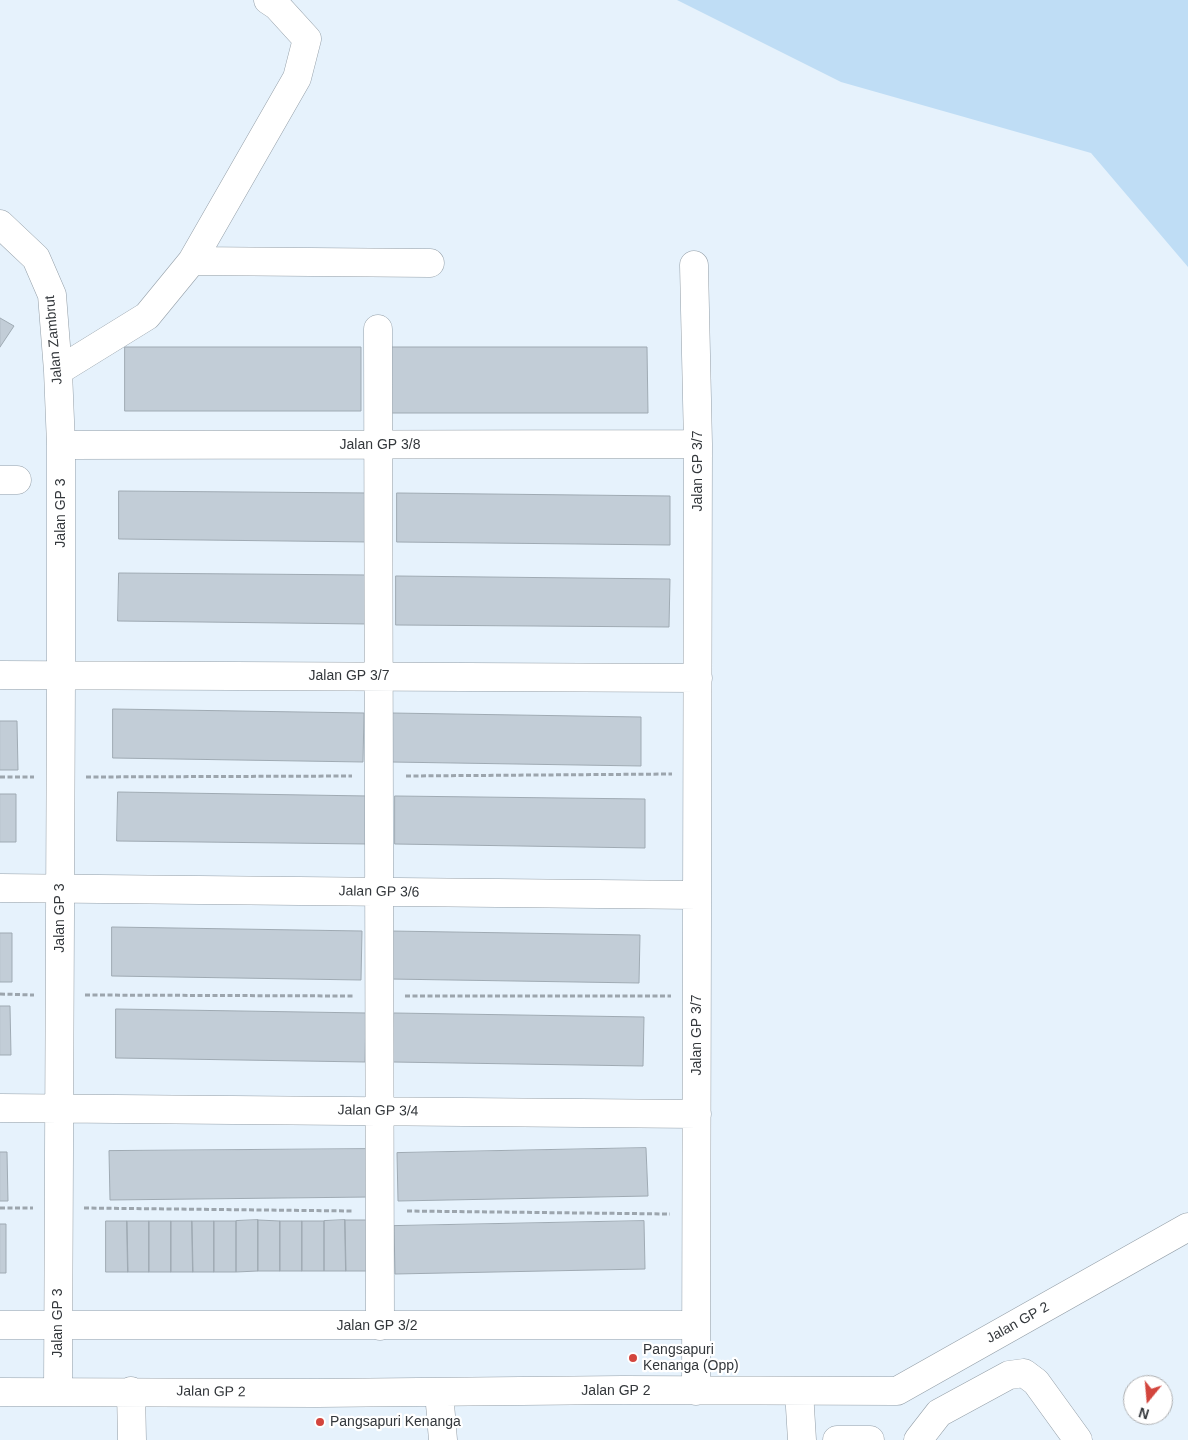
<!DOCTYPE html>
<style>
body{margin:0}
#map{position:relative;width:1188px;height:1440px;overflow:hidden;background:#e6f2fc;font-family:Helvetica,sans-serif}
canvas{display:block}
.north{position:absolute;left:1123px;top:1375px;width:50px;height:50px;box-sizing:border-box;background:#fff;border:1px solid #adafb1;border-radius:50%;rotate:197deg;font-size:14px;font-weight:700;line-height:20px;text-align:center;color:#33373b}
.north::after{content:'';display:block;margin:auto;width:18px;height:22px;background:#d3453d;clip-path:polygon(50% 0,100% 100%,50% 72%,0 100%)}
</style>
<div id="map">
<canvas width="1188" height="1440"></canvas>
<div class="north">N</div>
</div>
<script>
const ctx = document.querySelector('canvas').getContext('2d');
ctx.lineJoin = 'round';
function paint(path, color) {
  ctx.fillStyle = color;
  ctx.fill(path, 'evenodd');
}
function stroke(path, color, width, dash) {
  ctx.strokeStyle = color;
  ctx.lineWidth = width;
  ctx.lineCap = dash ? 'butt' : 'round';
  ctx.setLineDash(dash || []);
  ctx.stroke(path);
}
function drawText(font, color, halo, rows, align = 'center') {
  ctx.font = font + ' Helvetica,sans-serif';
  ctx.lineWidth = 4.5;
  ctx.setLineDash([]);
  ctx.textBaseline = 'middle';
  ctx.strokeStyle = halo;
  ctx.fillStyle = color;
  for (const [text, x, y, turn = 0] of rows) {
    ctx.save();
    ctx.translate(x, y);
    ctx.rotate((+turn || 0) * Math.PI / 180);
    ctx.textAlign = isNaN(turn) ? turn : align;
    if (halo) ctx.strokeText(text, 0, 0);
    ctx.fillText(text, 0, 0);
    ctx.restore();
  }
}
paint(new Path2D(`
 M677,0H1188V267L1091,153L841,82Z`), '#bfddf5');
const building = new Path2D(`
 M0,318L14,326L0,347Z
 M125,347H361V411H125Z
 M384,347H647L648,413H384Z
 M119,491L369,493V542L119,539Z
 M397,493L670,496V545L397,542Z
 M119,573L368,575V624L118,621Z
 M396,576L670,579L669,627L396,625Z
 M113,709L364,713L363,762L113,758Z
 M391,713L641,717V766L391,762Z
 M0,721H17L18,770H0Z
 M118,792L368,796L367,844L117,841Z
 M0,794H16V842H0Z
 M395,796L645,799V848L395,844Z
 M112,927L362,931L361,980L112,976Z
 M390,931L640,935L639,983L389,979Z
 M0,933H12V982H0Z
 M0,1006H10L11,1055H0Z
 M116,1009L366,1013L365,1062L116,1058Z
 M394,1013L644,1017L643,1066L393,1062Z
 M646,1148L648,1196L398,1201L397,1153Z
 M368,1149L369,1197L110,1200L109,1151Z
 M0,1152H7L8,1201H0Z
 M258,1220L280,1221V1271H258Z
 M258,1220V1271L236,1272V1221Z
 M345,1220H367V1271H346Z
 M345,1220L346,1271H324V1221Z
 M106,1221H127L128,1272H106Z
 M127,1221H149V1272H128Z
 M149,1221H171V1272H149Z
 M171,1221H192L193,1272H171Z
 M192,1221H214V1272H193Z
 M214,1221H236V1272H214Z
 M280,1221H302V1271H280Z
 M302,1221H324V1271H302Z
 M644,1221L645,1269L395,1274L394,1226Z
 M0,1224H6V1273H0Z`);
paint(building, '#c2cdd7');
stroke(building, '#9faab3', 1);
const minor = new Path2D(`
 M0,224L36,258L52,295L58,371L61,445V675L58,1392
 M192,261L430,263
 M694,265L698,444L696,1391
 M378,329L380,1326
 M58,371L147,316L192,261L297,78L307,39L277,6L268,0
 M61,445L698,444
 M0,480H17
 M0,675L698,678
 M0,888L697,895
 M0,1108L697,1114
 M0,1325H696
 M131,1391L132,1440
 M799,1391L802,1440
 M0,1392L317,1393L623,1390L897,1391L1188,1227
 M439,1392L443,1440
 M837,1440H870
 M918,1440L939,1413L1009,1375L1024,1373L1036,1382L1078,1440`);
stroke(minor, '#939ea7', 29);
stroke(new Path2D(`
 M406,776L672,774
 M0,777H34
 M86,777L352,776
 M0,994L34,995
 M85,995L354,996
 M405,996H671
 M0,1208H33
 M84,1208L353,1211
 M407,1211L670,1214`), '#9ca5ad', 3, [5, 2.5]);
stroke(minor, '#fff', 28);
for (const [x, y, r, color] of [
 [633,1358,5,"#d3453d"],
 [320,1422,5,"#d3453d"]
]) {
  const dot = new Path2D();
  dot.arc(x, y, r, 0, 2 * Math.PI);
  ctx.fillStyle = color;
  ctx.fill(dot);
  stroke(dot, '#fff', 2);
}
drawText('14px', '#33373b', '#fff', [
 ["Jalan Zambrut",54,340,-95],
 ["Jalan GP 3/8",380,445],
 ["Jalan GP 3/7",698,471,-90],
 ["Jalan GP 3",61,513,-90],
 ["Jalan GP 3/7",349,676],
 ["Jalan GP 3/6",379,892,1],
 ["Jalan GP 3",60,918,-90],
 ["Jalan GP 3/7",697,1035,-90],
 ["Jalan GP 3/4",378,1111,1],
 ["Jalan GP 3",58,1323,-90],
 ["Jalan GP 2",1018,1323,-29],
 ["Jalan GP 3/2",377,1326],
 ["Jalan GP 2",616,1391],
 ["Jalan GP 2",211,1392,1]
]);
drawText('14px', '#33373b', '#fff', [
 ["Pangsapuri",643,1350],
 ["Kenanga (Opp)",643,1366],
 ["Pangsapuri Kenanga",330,1422]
], 'left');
</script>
